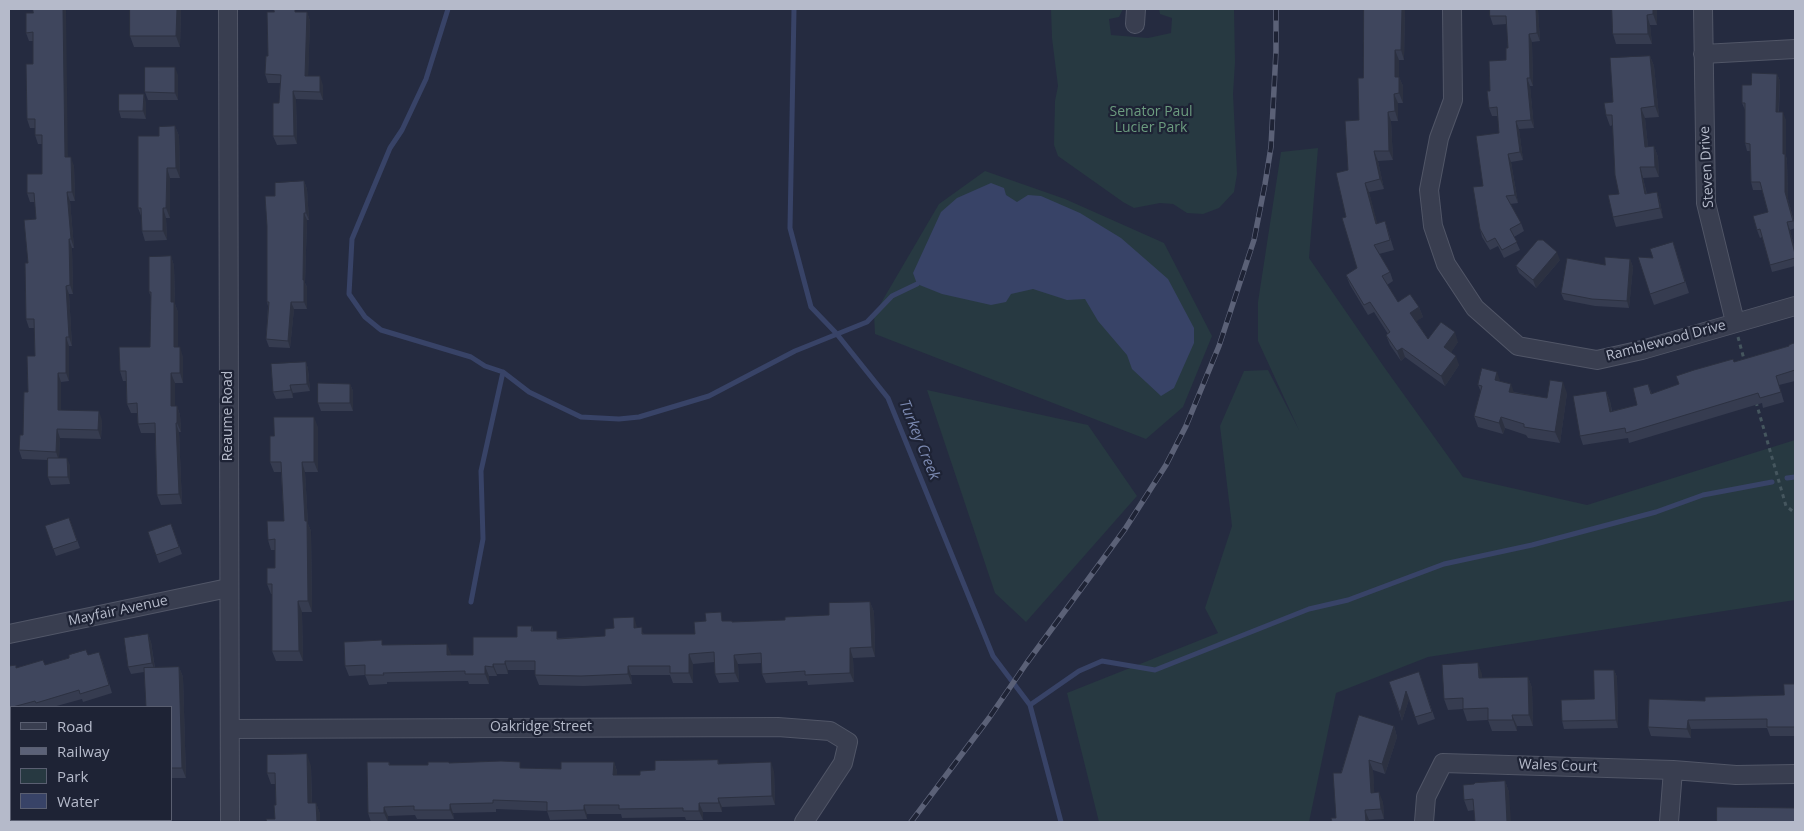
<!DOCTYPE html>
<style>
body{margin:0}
#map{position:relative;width:1804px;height:831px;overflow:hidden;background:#252b40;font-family:"Open Sans",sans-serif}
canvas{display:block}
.frame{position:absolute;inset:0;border:10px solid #b5baca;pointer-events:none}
.legend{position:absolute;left:10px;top:706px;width:162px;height:115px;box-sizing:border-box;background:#1e2335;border:1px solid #5a5f71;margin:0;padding:6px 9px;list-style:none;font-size:15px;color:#b5baca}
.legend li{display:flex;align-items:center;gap:10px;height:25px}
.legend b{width:25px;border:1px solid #5a5f71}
</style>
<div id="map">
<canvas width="1804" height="831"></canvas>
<div class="frame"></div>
<ul class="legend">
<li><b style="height:6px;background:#393e50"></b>Road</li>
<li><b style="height:6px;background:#5b6177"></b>Railway</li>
<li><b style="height:14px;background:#273941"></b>Park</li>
<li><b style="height:14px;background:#384367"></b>Water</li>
</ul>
</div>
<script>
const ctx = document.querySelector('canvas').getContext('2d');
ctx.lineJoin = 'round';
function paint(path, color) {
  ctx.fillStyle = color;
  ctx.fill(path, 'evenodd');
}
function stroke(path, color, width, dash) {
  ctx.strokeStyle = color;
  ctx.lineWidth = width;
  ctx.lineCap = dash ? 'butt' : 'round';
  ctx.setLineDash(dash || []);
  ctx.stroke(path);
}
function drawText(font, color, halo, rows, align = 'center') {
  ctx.font = font + ' "Open Sans",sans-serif';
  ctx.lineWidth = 4.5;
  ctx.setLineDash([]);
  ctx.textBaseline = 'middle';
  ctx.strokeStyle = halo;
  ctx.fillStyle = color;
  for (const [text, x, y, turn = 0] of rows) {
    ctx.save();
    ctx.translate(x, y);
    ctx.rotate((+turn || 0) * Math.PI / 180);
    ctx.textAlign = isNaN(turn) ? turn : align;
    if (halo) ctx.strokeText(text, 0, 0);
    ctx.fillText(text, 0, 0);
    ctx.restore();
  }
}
paint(new Path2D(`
 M1051,9H1123L1119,17L1109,19L1111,35L1148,38L1171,33L1172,18L1160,14L1159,9H1234L1235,62L1233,94L1237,174L1234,192L1219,208L1203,214L1187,213L1173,204L1160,203L1134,208L1123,202L1058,156L1054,145L1055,101L1058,86L1052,38Z
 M1318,148L1309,258L1384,367L1463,477L1587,505L1795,440V600L1428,657L1336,693L1309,822H1099L1067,693L1218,633L1205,608L1232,526L1220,426L1244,371L1268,370L1299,430L1258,341V302L1281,152Z
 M985,171L1065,199L1164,243L1212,336L1183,407L1146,439L875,334L874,315L939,204Z
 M927,390L1088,425L1137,496L1026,622L995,593Z`), '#273941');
paint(new Path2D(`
 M991,183L1004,188L1006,195L1017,202L1028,195L1041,196L1080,213L1121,238L1168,279L1194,328V343L1174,388L1161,396L1132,369L1127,355L1098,321L1085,299L1067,300L1033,289L1011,294L1006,302L991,305L942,294L917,284L913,273L941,212L957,198Z`), '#384367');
stroke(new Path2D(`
 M448,9L426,79L402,130L390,148L352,239L349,294L365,317L381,330L471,357L485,366L503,372L529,392L581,417L619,419L639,417L709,396L795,351L867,322L892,296L917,284
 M794,9L790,228L811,307L836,333L888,398L993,656L1030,705L1061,822
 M1787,478L1795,477
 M471,602L483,539L481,471L503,372
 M1030,705L1079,671L1102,661L1155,670L1309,609L1348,600L1444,564L1532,545L1656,512L1703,495L1772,482`), '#384367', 5);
const street = new Path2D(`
 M228,9L230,822
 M1452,9L1453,100L1439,138L1429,190L1433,226L1446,264L1475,308L1518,346L1597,360L1642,350L1795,306
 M1703,9L1706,203L1735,322
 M1135,24L1136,9
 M1703,54L1795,49
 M9,634L228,588
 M230,729L778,727L830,731L848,742L843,763L804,822
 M1424,822L1426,797L1443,763L1673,770L1736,775L1795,774
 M1669,822L1673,770`);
stroke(street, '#515667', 20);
stroke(new Path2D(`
 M1738,337L1745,363
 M1756,402L1786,506L1795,513`), '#45565e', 3, [4, 4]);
stroke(street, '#393e50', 18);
const rail = new Path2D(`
 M911,822L989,718L1026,664L1125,529L1166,465L1186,426L1219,346L1254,240L1265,184L1271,147L1276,51V9`);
stroke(rail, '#5b6177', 5.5);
stroke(rail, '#1e2335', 4, [11]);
paint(new Path2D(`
 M130,9H181L180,47H134L130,36Z
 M1405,9L1404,60H1399V77L1403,86V103H1398V121H1391L1393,160L1378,161L1384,189L1369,192L1377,224L1385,221L1394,250L1379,254L1390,272L1393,281L1387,285L1398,302L1419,307L1423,317L1416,321L1428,339L1458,342L1451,352L1459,365L1445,386L1405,357L1401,361L1390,345L1386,335L1388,334L1374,312L1368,315L1350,285L1346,275L1357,268L1346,217L1348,170L1359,120L1363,78Z
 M1612,9H1657V25H1650L1652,44H1616L1613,34Z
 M1538,10L1540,41L1532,42L1533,86H1530L1534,128L1519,129L1523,160L1511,162L1518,203L1510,204L1521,223L1524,231L1514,237L1520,250L1504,258L1498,246L1490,250L1482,237L1480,229L1483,186L1499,133L1498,116H1492L1489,108L1490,91L1506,60L1508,48L1507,24L1493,25L1490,16Z
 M298,12H307L310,21L308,76L323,85V100L296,99L297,144L277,145L273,136L279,103L280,83H268L265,74L268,56Z
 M33,13L68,157L74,166L75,201H70L74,248H72L73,294H69L72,346H69V381L61,382V410L102,420L101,439L60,438L59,458L70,465V484L51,485L48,477V460L22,459L19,450L23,435L28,392L35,356L34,328H29L26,319L28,263L36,219L35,202H30L27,193L42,174V144H38L35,135V128H30L27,119L33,64V41H29L26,33Z
 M1650,56L1654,66L1659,117L1645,118L1648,147L1654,146L1658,157L1659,177L1643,178L1647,194L1657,192L1660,202L1663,218L1616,227L1613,217L1619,194L1613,125L1610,126L1606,115L1613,102Z
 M1777,74L1780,81L1779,112L1786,120V156L1787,161L1788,199L1795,226V228L1790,230L1795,251V266L1772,272L1762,237L1760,238L1757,230L1768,212L1762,190H1753L1751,182L1750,151H1747L1745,143V110L1742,103L1751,85Z
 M178,75V100H148L145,92Z
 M146,102V119L121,118L119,111Z
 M175,126L179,136L180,178H170V218H166L167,240L145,241L142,231V218L138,208L159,136Z
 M304,181L307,189L309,220H307L305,283L307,287V309H294L290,348L269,347L266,339L268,306L267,302L275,196Z
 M1673,242L1689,293L1654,305L1650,294L1653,258Z
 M171,256L174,266L175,304L178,312V347L183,357V383H175V406H177L180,415L181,432H179L182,504L161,505L157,495L155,433H141L138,424L137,413H131L127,404L126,381H123L120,371L150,347L151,297L149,292Z
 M1630,259L1633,267L1629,308L1595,306L1564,300L1561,293L1605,265Z
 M1560,260L1536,288L1519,273L1516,266Z
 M1795,343V381L1779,385L1784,402L1763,408L1762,403L1629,443L1628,438L1583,445L1580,436L1606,391L1610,401L1612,411L1637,405L1648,384L1652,394L1679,384L1734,362L1789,346Z
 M306,362L308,369L310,391L293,393V398L276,399L273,392Z
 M1501,382L1514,392L1547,398L1567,393L1560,443L1528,438L1526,435L1505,428L1503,434L1478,427L1474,416L1481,392L1478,385Z
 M350,384L353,391V411H321L318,403Z
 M318,427V472H305L308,524L311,531L312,612H302L303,661H276L272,651V594H271L267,584L275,568V550H271L268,540L284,521L281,472H274L270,462L274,436Z
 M69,518L80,548L56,556L45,526Z
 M171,524L182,554L159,563L148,532Z
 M870,602L874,612L875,657L853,658L854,682L808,685L807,681L766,683L762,674V663L738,664L739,682L719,683L715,674V662L693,664V683H673L670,675H631L632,684L584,686L539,685L535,675V670H508V674H497V676H489V684H469L468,681L387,682V684L369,685L365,675L349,676L345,666L384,645L451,655H473L517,637L532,626L533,631L559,638L605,636L637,627L644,634H695L724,621H732L733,622L785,620L829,615Z
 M148,634L151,642L155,668L179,667L183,677L186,778H171V707L144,672L131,674L128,667Z
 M88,655L102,660L112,693L83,702L82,699L53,707H11V716L9,717V666L17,668L45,665Z
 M1614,670L1617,677L1618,728L1564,729L1562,721L1594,699Z
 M1419,672L1435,719L1418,725L1409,699L1402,721L1389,682Z
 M1482,674V678L1528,677L1532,688L1533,726H1517V731H1492L1488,720L1467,721L1463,709L1448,710L1444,699Z
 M1795,684V736H1770L1767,728L1691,729V738L1651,736L1648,727L1705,701L1784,695Z
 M1394,726L1397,737L1385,774L1373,770L1374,792L1383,802L1384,819L1369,820L1336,818L1341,773Z
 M11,757V781L10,780L9,777V762Z
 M718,760L719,764L774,771L775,805L722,807V812H703V820H686L685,817L622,818L621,814H587V819L550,820L547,811L496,809V812L453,813L454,819H417L415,815L388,816V822H371L368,813L389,762L390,765H428L450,763L522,768L561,769L614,762L617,771V775H640L655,770Z
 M311,766L312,803H316L320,814V822H267L275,819L276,805V784H271L267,773Z
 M1505,781L1509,792L1474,810L1468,811L1464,800L1474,784Z`), '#363c50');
paint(new Path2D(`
 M63,9H66L68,166L65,157Z
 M177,9H181L180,47L176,36Z
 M1402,9H1405L1404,60L1401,50Z
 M1536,9H1538V10L1540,41L1537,33Z
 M1653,9H1657V25L1653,14Z
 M307,12L310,21L308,84L305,76Z
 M1647,15L1650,25L1652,44L1648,34Z
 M1529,34L1532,42L1533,86L1530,78Z
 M1395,50L1399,60V86L1395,77Z
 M1650,56L1654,66L1659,117L1655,106Z
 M175,67L178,75V100L175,93Z
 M1777,74L1780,81L1778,119L1776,112Z
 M320,76L323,85V100L320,92Z
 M1399,77L1403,86V103L1399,93Z
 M1527,78L1530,86L1534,128L1531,120Z
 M293,91L296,99L297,144L294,136Z
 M144,94L146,102V119L143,111Z
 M1394,94L1398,103V121L1395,111Z
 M1641,108L1645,118L1649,157L1645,147Z
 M1388,112L1391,121L1393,160L1389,151Z
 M1783,112L1786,120V156L1787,161L1788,199L1795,226L1785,192L1783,154Z
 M1516,121L1519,129L1523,160L1520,152Z
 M175,126L179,136L180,178L176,168Z
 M1654,146L1658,157L1659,177L1655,167Z
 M1374,151L1378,161L1384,189L1380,179Z
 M1508,154L1511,162L1518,203L1515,195Z
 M71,157L74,166L75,201L72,192Z
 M1640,167L1643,178L1649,205L1645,194Z
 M167,168L170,178V218L166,208Z
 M304,181L307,189L309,220L306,213Z
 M1365,183L1369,192L1380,233L1376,224Z
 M67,192L70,201L74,248L71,239Z
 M1657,192L1660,202L1663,218L1660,208Z
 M163,208L166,218L167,240L163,231Z
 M304,213L307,220L305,283L307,287V309L304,302L303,280Z
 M1787,222L1790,230L1795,251V254Z
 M69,239L72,248L73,294L70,285Z
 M1557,252L1560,260L1536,288L1533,280Z
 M171,256L174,266L175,304L178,312V357L174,347L171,302Z
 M1630,259L1633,267L1629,308L1627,301Z
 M66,286L69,294L72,346L69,337Z
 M291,302L294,309L290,348L288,341Z
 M1419,307L1423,317L1414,323L1410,313Z
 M1455,332L1458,342L1448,357L1444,347Z
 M66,337L69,346V381L66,373Z
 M180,347L183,357V383L180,373Z
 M1402,348L1405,357L1401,361L1397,351Z
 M1456,356L1459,365L1445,386L1441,376Z
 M306,362L308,369L310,391L307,384Z
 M1497,372L1501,383L1495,380Z
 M58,373L61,382V418L58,410Z
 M171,373L175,383V415L171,406Z
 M1563,382L1567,393L1560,443L1555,432Z
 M350,384L353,391V411L350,403Z
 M1511,384L1515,395L1509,392Z
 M290,385L293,393V398L291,390Z
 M1606,391L1610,401L1613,422L1610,412Z
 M177,406L180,415L181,432L177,423Z
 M99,411L102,420L101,439L98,430Z
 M314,417L318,427V472L314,462Z
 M1501,417L1505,428L1503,434L1499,423Z
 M176,423L179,432L182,504L179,494Z
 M57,429L60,438L59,461L56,452Z
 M67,458L70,465V484L68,477Z
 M302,462L305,472L308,524L311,531L312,612L308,601L305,521Z
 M298,601L302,612L303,661L299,651Z
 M870,602L874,612L875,657L872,647Z
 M634,617L637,627L638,637L634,628Z
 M148,634L151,642L155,671L152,663Z
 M447,644L451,654V664L447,655Z
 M850,648L853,658L854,682L850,673Z
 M689,654L693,664V683L689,673Z
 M734,655L738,664L739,682L735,673Z
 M505,661L508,670V674L505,664Z
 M1478,663L1482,674L1483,689L1479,678Z
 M493,664L497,674V676L493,667Z
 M485,666L489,676V684L485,674Z
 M628,666L631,675L632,684L628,674Z
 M179,667L183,677L186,778L182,768Z
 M1614,670L1617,677L1618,728L1616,720Z
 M1528,677L1532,688L1533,726L1529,715Z
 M1406,691L1409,699L1402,721L1400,713Z
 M1512,715L1517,726V731L1513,720Z
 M1688,720L1691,729V738L1687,729Z
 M1394,726L1397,737L1385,774L1382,764Z
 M307,754L311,766L312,814L308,803Z
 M1369,760L1373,770L1375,803L1371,793Z
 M614,762L617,771V784L613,775Z
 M771,762L774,771L775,805L772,796Z
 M1505,781L1509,792L1511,822H1507Z
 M1379,792L1383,802L1384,819L1381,809Z
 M718,798L722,807V812L719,803Z
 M316,803L320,814V822H317Z
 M699,803L703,812V820L699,811Z
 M450,804L453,813L454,819L450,810Z
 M584,805L587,814V819L584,810Z
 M384,807L388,816V822L384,813Z
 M1365,810L1369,820V822H1366Z`), '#2c3141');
const building = new Path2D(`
 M33,9H63L65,157H71L72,192H67L71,239H69L70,285L66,286L69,337H66V373H58V410L99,411L98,430L57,429L56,452L19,450L20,435H23L24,392H28L27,356H35L34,319H26L25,263H28L24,220L36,219L34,193H27V174H42V135H35V119H27L26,64H33V32L26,33V13H33Z
 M130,9H177L176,36H130Z
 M274,9H295V12H307L305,76H320V92L293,91L294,136H273V103H279L281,75L265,74L266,56H268L267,12H274Z
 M1364,9H1402L1401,50H1395V77H1399V93L1394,94L1395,111L1388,112L1389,151H1374L1380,179L1365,183L1376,224L1385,221L1390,240L1374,245L1390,272L1382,276L1398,302L1410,294L1419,307L1410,313L1428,339L1441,322L1455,332L1444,347L1456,356L1441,376L1402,348L1397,351L1386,335L1390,332L1370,302L1364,305L1346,275L1357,268L1342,218L1346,217L1336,173L1348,170L1345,121L1359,120L1358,78H1363Z
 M1490,9H1536L1537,33L1529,34L1530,78H1527L1531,120L1516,121L1520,152L1508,154L1515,195L1506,196L1521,223L1510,229L1517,242L1502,250L1495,238L1487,242L1480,229L1473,187L1483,186L1476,136L1499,133L1497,107L1489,108L1487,91H1490L1489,61L1506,60V48H1508L1506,16H1490Z
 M1612,9H1653V14L1647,15L1648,34H1613Z
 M1650,56L1655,106L1641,108L1645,147L1654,146L1655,167H1640L1645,194L1657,192L1660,208L1613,217L1608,195L1619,194L1615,175L1612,115H1606L1604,103L1613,102L1610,58Z
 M145,67H175V93L145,92Z
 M1752,73L1777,74L1776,112H1783V154H1785V192L1793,221L1787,222L1795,254V258L1770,265L1760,229L1757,230L1753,216L1768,212L1760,182H1751L1750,144L1745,143V103H1742V85H1751Z
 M119,94H144L143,111H119Z
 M175,126L176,168H167L166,208H163V231H142L141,208H138V136H159V127Z
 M304,181L306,213H304L303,280H304V302H291L288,341L266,339L269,302H267V226L265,196H275V183Z
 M1538,240H1543L1557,252L1533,280L1516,266Z
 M1673,242L1685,282L1650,294L1638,257L1653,258L1650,249Z
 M171,256V302H174V347H180V373H171V406H177V423H176L179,494L157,495L155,423L138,424L137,403L127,404L126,371H120L119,347H150L151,292H149V257Z
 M1605,257L1630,259L1627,301L1592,299L1561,293L1567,258L1605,265Z
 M1795,343V370L1776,376L1781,392L1760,398L1758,393L1626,433L1625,428L1580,436L1573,396L1606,391L1610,412L1637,405L1633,388L1648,384L1651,394L1679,384L1676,376L1694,370L1733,359L1734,362L1789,346V345Z
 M306,362L307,384L290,385L291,390L273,392L271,364Z
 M1482,368L1497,372L1495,380L1511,384L1509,392L1547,398L1550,380L1563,382L1555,432L1524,427V424L1501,417L1499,423L1474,416L1482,386L1478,385Z
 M318,383L350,384V403H318Z
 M274,417H314V462H302L305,521H307L308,601H298L299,651H272V584H267V568H275V539L268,540L267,521H284L281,462H270V436H274Z
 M48,458H67L68,477H48Z
 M69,518L77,541L53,549L45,526Z
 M171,524L179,547L156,555L148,532Z
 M870,602L872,647L850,648V673L805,675V671L762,674L761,653L734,655L735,673L715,674L714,652L689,654V673H670V666H628V674L581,676L535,675V661H505V664H493V667L485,666V674H465V671L383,673L384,675H365V665L345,666L344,642L382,640V645L447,644V655H473V637H517V626H532L531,631H557V639L605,636V629L614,628L613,618L634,617V628L642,627V634H695L694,622L706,621L705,613L721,612L722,621H732V622L785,620V617L829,615V603Z
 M148,634L152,663L128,667L124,638Z
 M86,650L88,655L99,652L109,685L80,694L79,690L36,703L35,701L9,708V666L16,665V668L43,660L45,665L69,658V655Z
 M1478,663L1479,678L1528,677L1529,715H1512L1513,720H1488V708L1463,709V698L1444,699L1442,665Z
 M179,667L182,768H171V707H146L144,668Z
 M1594,670H1614L1616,720L1562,721L1561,700L1594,699Z
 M1419,672L1432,712L1415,717L1406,691L1400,713L1389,682Z
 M1784,684H1795V727H1767V719L1688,720L1687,729L1648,727L1649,699L1705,701V697L1784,695Z
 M1359,715L1394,726L1382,764L1369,760L1371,793L1379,792L1381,809L1365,810L1366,822H1332L1331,818H1336L1333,773H1341Z
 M307,754L308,803H316L317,822H267L266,819H275L274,805H276L275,773H267V755Z
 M11,757V771L9,770V762Z
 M718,760V764L771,762L772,796L718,798L719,803H699V811H683V808L619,809V805H584V810L547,811V802L493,800V803L450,804V810H414V806L384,807V813H368L367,762H389V765H428V762H449V763L501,761L520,762V768L561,769V762H614L613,775H640V771L655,770V761Z
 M1505,781L1507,822H1475L1473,799L1464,800L1463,785L1474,784L1475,783Z
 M1717,807L1795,808V822H1717Z
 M65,820H99L100,822H66Z`);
paint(building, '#3f465d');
stroke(building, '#2c3141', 1);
drawText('14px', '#6c9c7f', '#1e2335', [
 ["Senator Paul",1151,112],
 ["Lucier Park",1151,128]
]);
drawText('14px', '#b5baca', '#1e2335', [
 ["Steven Drive",1707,167,-93],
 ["Ramblewood Drive",1666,341,-15],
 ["Reaume Road",228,416,-90],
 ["Mayfair Avenue",118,611,-12],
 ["Oakridge Street",541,727],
 ["Wales Court",1558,766,2]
]);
drawText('italic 15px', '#7c8ab2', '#1e2335', [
 ["Turkey Creek",919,440,68]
]);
</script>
